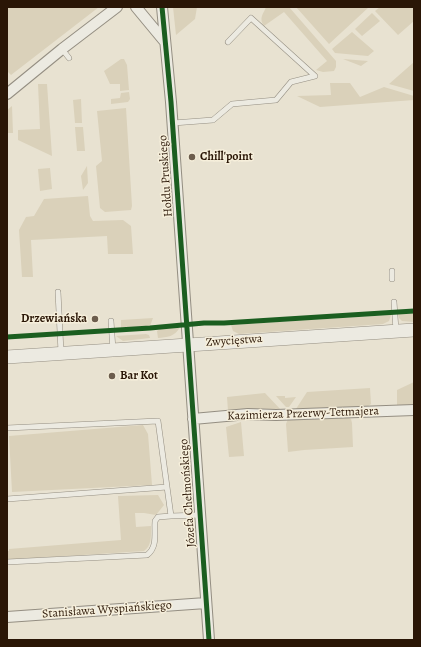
<!DOCTYPE html>
<meta charset="utf-8">
<style>
body{margin:0}
#map{position:relative;width:421px;height:647px;overflow:hidden;background:#e8e2d1;font-family:Alegreya,serif}
canvas{display:block}
.frame{position:absolute;inset:0;border:8px solid #2a1606;pointer-events:none}
</style>
<div id="map">
<canvas width="421" height="647"></canvas>
<div class="frame"></div>
</div>
<script>
const ctx = document.querySelector('canvas').getContext('2d');
ctx.lineJoin = 'round';
function paint(path, color) {
  ctx.fillStyle = color;
  ctx.fill(path, 'evenodd');
}
function stroke(path, color, width, dash) {
  ctx.strokeStyle = color;
  ctx.lineWidth = width;
  ctx.lineCap = dash ? 'butt' : 'round';
  ctx.setLineDash(dash || []);
  ctx.stroke(path);
}
function drawText(font, color, halo, rows, align = 'center') {
  ctx.font = font + ' Alegreya,serif';
  ctx.lineWidth = 3;
  ctx.setLineDash([]);
  ctx.textBaseline = 'middle';
  ctx.strokeStyle = halo;
  ctx.fillStyle = color;
  for (const [text, x, y, turn = 0] of rows) {
    ctx.save();
    ctx.translate(x, y);
    ctx.rotate((+turn || 0) * Math.PI / 180);
    ctx.textAlign = isNaN(turn) ? turn : align;
    if (halo) ctx.strokeText(text, 0, 0);
    ctx.fillText(text, 0, 0);
    ctx.restore();
  }
}
paint(new Path2D(`
 M7,7H99L11,75L7,71Z
 M173,7H197L195,19L176,35Z
 M266,7H289L336,61V67L334,71L323,72L316,70L327,61L284,12L264,26C258,18 264,13 266,7Z
 M296,7H369L329,44Z
 M380,7H414V21L398,35L375,11Z
 M372,13L380,21L362,36L355,29Z
 M352,32L374,51L368,56L335,53L332,49Z
 M121,59H124L127,65L129,90L120,91V84H110L104,71Z
 M343,59L368,61L361,66Z
 M414,62V91L389,84Z
 M330,83H350L360,97L384,87L414,96V100L320,107L297,96L331,95Z
 M38,84H47L52,156L18,140V130L40,129Z
 M129,92L130,99L128,102L111,104V99L120,98L121,93Z
 M81,99L82,123H75L73,100Z
 M12,106L13,133H7V110Z
 M126,108L132,206L131,210L105,212L100,208L96,166L102,161L97,111Z
 M75,127H83L85,151H77Z
 M87,166L88,183L83,190L81,176Z
 M50,168L52,189L40,191L38,169Z
 M88,196L90,216L93,221L123,220L131,226L133,254H108L107,236L31,240L33,277H22L19,230L26,217L34,216L44,199Z
 M414,313V322L402,321L399,318L398,314Z
 M391,315L389,321L383,324L239,334L233,331L231,325Z
 M153,318L150,326L121,328V320Z
 M180,327C175,337 167,337 158,338L157,331L160,329Z
 M146,334L149,335L150,338L123,341L116,336Z
 M414,382V405H397V390Z
 M370,388L371,404L365,408L294,412L307,392Z
 M265,393L282,411H228L227,397Z
 M276,396H285V398L296,397L289,407H286Z
 M347,417L351,419L352,423L353,447L304,450L288,452L286,424L288,419Z
 M241,422L244,456L229,457L226,427Z
 M143,425L148,434L152,485L12,492L9,436Z
 M158,495L164,505L156,515L144,513H135L136,527L151,526C151,535 152,546 144,551L7,560V551H9V549L121,540L118,496Z`), '#dad1ba');
const service = new Path2D(`
 M62,49L69,58
 M173,123L213,120L232,104L276,100L291,82L315,76L251,18L228,42
 M392,271V279
 M58,292L61,352
 M394,302L396,330
 M111,321L113,350
 M7,428L158,421L171,516
 M7,499L167,487
 M7,562L147,555C158,547 154,533 155,521L158,517L171,516L200,515`);
const minor = new Path2D(`
 M136,7L165,42
 M162,7L171,102L209,640
 M7,94L62,49L117,7
 M193,419L248,414L276,415L414,410
 M7,617L206,603`);
const tertiary = new Path2D(`
 M7,357L414,330`);
stroke(service, '#948e82', 6);
stroke(minor, '#948e82', 12);
stroke(tertiary, '#948e82', 14);
stroke(service, '#eceae1', 5);
stroke(minor, '#eceae1', 10);
stroke(tertiary, '#eceae1', 13);
stroke(new Path2D(`
 M162,7L171,102L209,640
 M7,337L150,328L204,323H224L414,311`), '#1b5e20', 5);
for (const [x, y, r, color] of [
 [192,157,4,"#6c5d4d"],
 [95,319,4,"#6c5d4d"],
 [112,376,4,"#6c5d4d"]
]) {
  const dot = new Path2D();
  dot.arc(x, y, r, 0, 2 * Math.PI);
  ctx.fillStyle = color;
  ctx.fill(dot);
  stroke(dot, '#f6efdb', 1.5);
}
drawText('bold 12px', '#2a1606', '#f6efdb', [
 ["Chill'point",200,157],
 ["Drzewiańska",87,319,"right"],
 ["Bar Kot",120,376]
], 'left');
drawText('12px', '#2a1606', '#f6efdb', [
 ["Hołdu Pruskiego",166,176,-94],
 ["Zwycięstwa",234,341,-4],
 ["Kazimierza Przerwy-Tetmajera",303,414,-2],
 ["Józefa Chełmońskiego",188,493,-94],
 ["Stanisława Wyspiańskiego",107,610,-4]
]);
</script>
